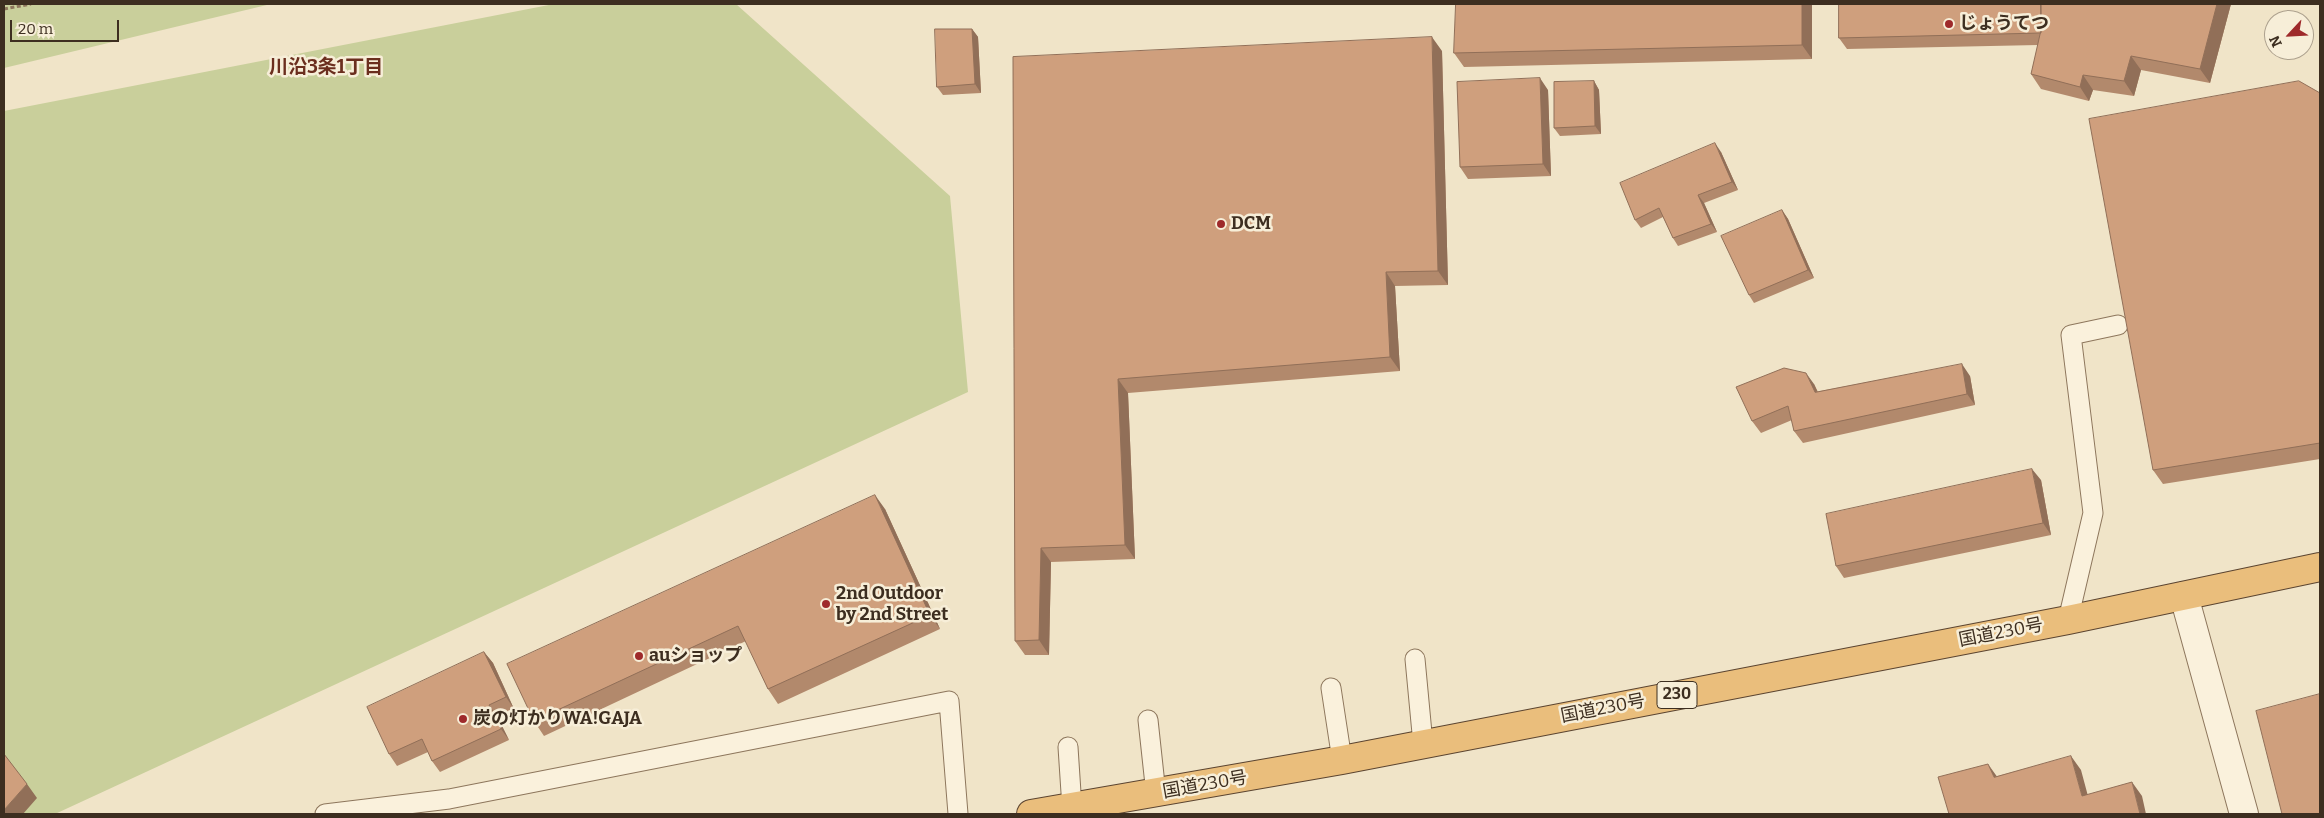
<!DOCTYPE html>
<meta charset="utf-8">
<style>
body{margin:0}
#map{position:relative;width:2324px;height:818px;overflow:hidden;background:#f0e4c8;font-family:Bitter,serif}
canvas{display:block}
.frame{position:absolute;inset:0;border:5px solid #3d2e20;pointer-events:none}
.north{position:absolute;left:2264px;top:10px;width:50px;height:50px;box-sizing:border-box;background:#f7eed8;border:1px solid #ada18e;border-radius:50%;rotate:245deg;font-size:14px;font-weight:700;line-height:20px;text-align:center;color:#3d2e20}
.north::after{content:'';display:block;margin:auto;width:18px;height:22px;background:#9e2a2b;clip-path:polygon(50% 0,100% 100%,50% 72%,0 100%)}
.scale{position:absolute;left:10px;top:20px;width:109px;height:22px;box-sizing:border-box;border:2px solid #3d2e20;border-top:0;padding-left:6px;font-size:15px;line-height:18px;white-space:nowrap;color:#3d2e20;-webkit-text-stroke:4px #f7eed8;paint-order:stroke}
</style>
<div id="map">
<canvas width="2324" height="818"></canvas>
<div class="frame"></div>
<div class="north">N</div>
<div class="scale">20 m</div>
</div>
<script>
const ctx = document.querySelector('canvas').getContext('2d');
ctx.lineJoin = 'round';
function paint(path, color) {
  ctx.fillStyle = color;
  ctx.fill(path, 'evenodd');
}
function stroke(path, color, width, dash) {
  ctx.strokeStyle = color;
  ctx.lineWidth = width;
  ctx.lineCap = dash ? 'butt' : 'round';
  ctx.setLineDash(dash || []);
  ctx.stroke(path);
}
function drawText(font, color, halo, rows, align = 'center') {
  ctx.font = font + ' Bitter,"Noto Sans JP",serif';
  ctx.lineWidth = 5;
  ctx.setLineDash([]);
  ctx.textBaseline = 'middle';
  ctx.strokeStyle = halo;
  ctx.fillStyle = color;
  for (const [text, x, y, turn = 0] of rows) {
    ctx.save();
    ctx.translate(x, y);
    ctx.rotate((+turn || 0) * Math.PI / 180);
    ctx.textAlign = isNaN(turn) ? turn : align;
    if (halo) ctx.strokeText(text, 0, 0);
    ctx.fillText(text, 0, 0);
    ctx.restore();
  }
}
paint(new Path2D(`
 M4,4H271L4,68Z
 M554,4H736L950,196L968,392L55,814H4V111Z`), '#c9cf9b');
const service = new Path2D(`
 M2068,620L2093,513L2071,335L2118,325
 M1415,659L1423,744
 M1331,688L1342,760
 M1148,720L1156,794
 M1068,747L1072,808
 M325,814L449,799L949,701L958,814`);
const minor = new Path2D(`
 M2184,596L2244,814`);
const trunk = new Path2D(`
 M1031,814L1342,760L2068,620L2320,567`);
stroke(service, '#8d765c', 21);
stroke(minor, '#8d765c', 30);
stroke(trunk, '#5b4430', 30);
stroke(new Path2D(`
 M4,9L31,4`), '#8d765c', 3, [4, 2.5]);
stroke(service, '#faf1dc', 19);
stroke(minor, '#faf1dc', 28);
stroke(trunk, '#eabe7c', 28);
paint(new Path2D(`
 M1456,4H1812V59L1464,67L1454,53Z
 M1839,4H2231L2210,83L2141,70L2134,96L2093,90L2089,101L2041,89L2031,74L2038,45L1847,49L1839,38Z
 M972,29L978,37L981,93L943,95L937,87Z
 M1442,51L1448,285L1395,286L1400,371L1128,393L1135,559L1051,562L1049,655H1025L1015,641L1013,57Z
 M1594,81L1599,90L1601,134L1560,136L1554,128Z
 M1548,90L1551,176L1468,179L1460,167Z
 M2320,93V459L2163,484L2153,470Z
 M1721,152L1738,190L1704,203L1717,232L1678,246L1673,238L1663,217L1641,228L1635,220Z
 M1782,210L1788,219L1814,278L1754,303L1749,295Z
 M1970,376L1975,405L1803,443L1794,431L1792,420L1761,433L1752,421L1814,384L1818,392Z
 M2041,480L2051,535L1844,578L1836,566Z
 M885,509L940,629L778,704L768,689L746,641L544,736L534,721Z
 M484,652L493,663L514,709L497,716L509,740L440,772L432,761L428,752L397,766L389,754Z`), '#b2896c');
paint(new Path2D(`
 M1802,4H1812V59L1802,45Z
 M2217,4H2231L2210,83L2200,69Z
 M972,29L978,37L981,93L975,84Z
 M1432,37L1442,51L1448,285L1438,271Z
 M2131,56L2141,70L2134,96L2124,81Z
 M2083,75L2093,90L2089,101L2080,87Z
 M1540,78L1548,90L1551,176L1543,164Z
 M1594,81L1599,90L1601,134L1595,126Z
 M1715,143L1721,152L1738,190L1732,182Z
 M1698,195L1704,203L1717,232L1711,224Z
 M1782,210L1788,219L1814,278L1808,270Z
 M1386,272L1395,286L1400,371L1390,357Z
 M1962,364L1970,376L1975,405L1967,394Z
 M1806,373L1814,384L1823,404L1815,392Z
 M1118,379L1128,393L1135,559L1125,545Z
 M2032,469L2041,480L2051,535L2043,523Z
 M875,495L885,509L940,629L930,615Z
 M1041,548L1051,562L1049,655L1039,640Z
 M484,652L493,663L514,709L506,697Z
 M489,705L497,716L509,740L501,729Z
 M2071,756L2081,770L2092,811L2082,796Z
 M1988,764L1998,778L1994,777Z
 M2132,782L2142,796L2146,814H2140Z
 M27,784L37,798L23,814H4V810Z`), '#916f58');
const building = new Path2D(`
 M1456,4H1802V45L1454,53Z
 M1839,4H2041V33L1839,38Z
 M2041,4H2217L2200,69L2131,56L2124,81L2083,75L2080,87L2031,74L2041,30Z
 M935,29H972L975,84L937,87Z
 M1432,37L1438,271L1386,272L1390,357L1118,379L1125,545L1041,548L1039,640L1015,641L1013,57Z
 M1540,78L1543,164L1460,167L1457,82Z
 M1594,81L1595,126L1554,128V82Z
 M2299,81L2320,93V443L2153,470L2089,119Z
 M1715,143L1732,182L1698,195L1711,224L1673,238L1659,208L1635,220L1620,183Z
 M1782,210L1808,270L1749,295L1721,236Z
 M1962,364L1967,394L1794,431L1788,406L1752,421L1736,387L1784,368L1806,373L1815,392Z
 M2032,469L2043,523L1836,566L1826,514Z
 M875,495L930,615L768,689L738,626L534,721L507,664Z
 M484,652L506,697L489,705L501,729L432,761L422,739L389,754L367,707Z
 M2320,694V814H2282L2256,711Z
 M4,754L27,784L4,810Z
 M2071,756L2082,796L2132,782L2140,814H1949L1938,777L1988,764L1994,777Z`);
paint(building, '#cf9f7d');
stroke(building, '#916f58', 1);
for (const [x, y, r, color] of [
 [1949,24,5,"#9e2a2b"],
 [1221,224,5,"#9e2a2b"],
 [826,604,5,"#9e2a2b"],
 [639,656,5,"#9e2a2b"],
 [463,719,5,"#9e2a2b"]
]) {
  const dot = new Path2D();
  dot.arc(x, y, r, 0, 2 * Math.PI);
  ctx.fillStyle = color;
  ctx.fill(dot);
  stroke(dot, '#f7eed8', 2);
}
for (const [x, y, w] of [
 [1677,695,40]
]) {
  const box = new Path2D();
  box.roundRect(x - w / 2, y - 13.5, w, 27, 4);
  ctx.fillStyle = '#f7eed8';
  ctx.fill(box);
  stroke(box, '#3d2e20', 1);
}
drawText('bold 16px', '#3d2e20', null, [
 ["230",1677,695]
]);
drawText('bold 18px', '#3d2e20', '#f7eed8', [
 ["じょうてつ",1959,24],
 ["DCM",1231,224],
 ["2nd Outdoor",836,594],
 ["by 2nd Street",836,615],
 ["auショップ",649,656],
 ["炭の灯かりWA!GAJA",473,719]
], 'left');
drawText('18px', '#3d2e20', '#f7eed8', [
 ["国道230号",2001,633,-11],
 ["国道230号",1603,709,-11],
 ["国道230号",1205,785,-10]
]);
drawText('bold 19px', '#6b2e1e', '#f7eed8', [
 ["川沿3条1丁目",326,68]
]);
</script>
